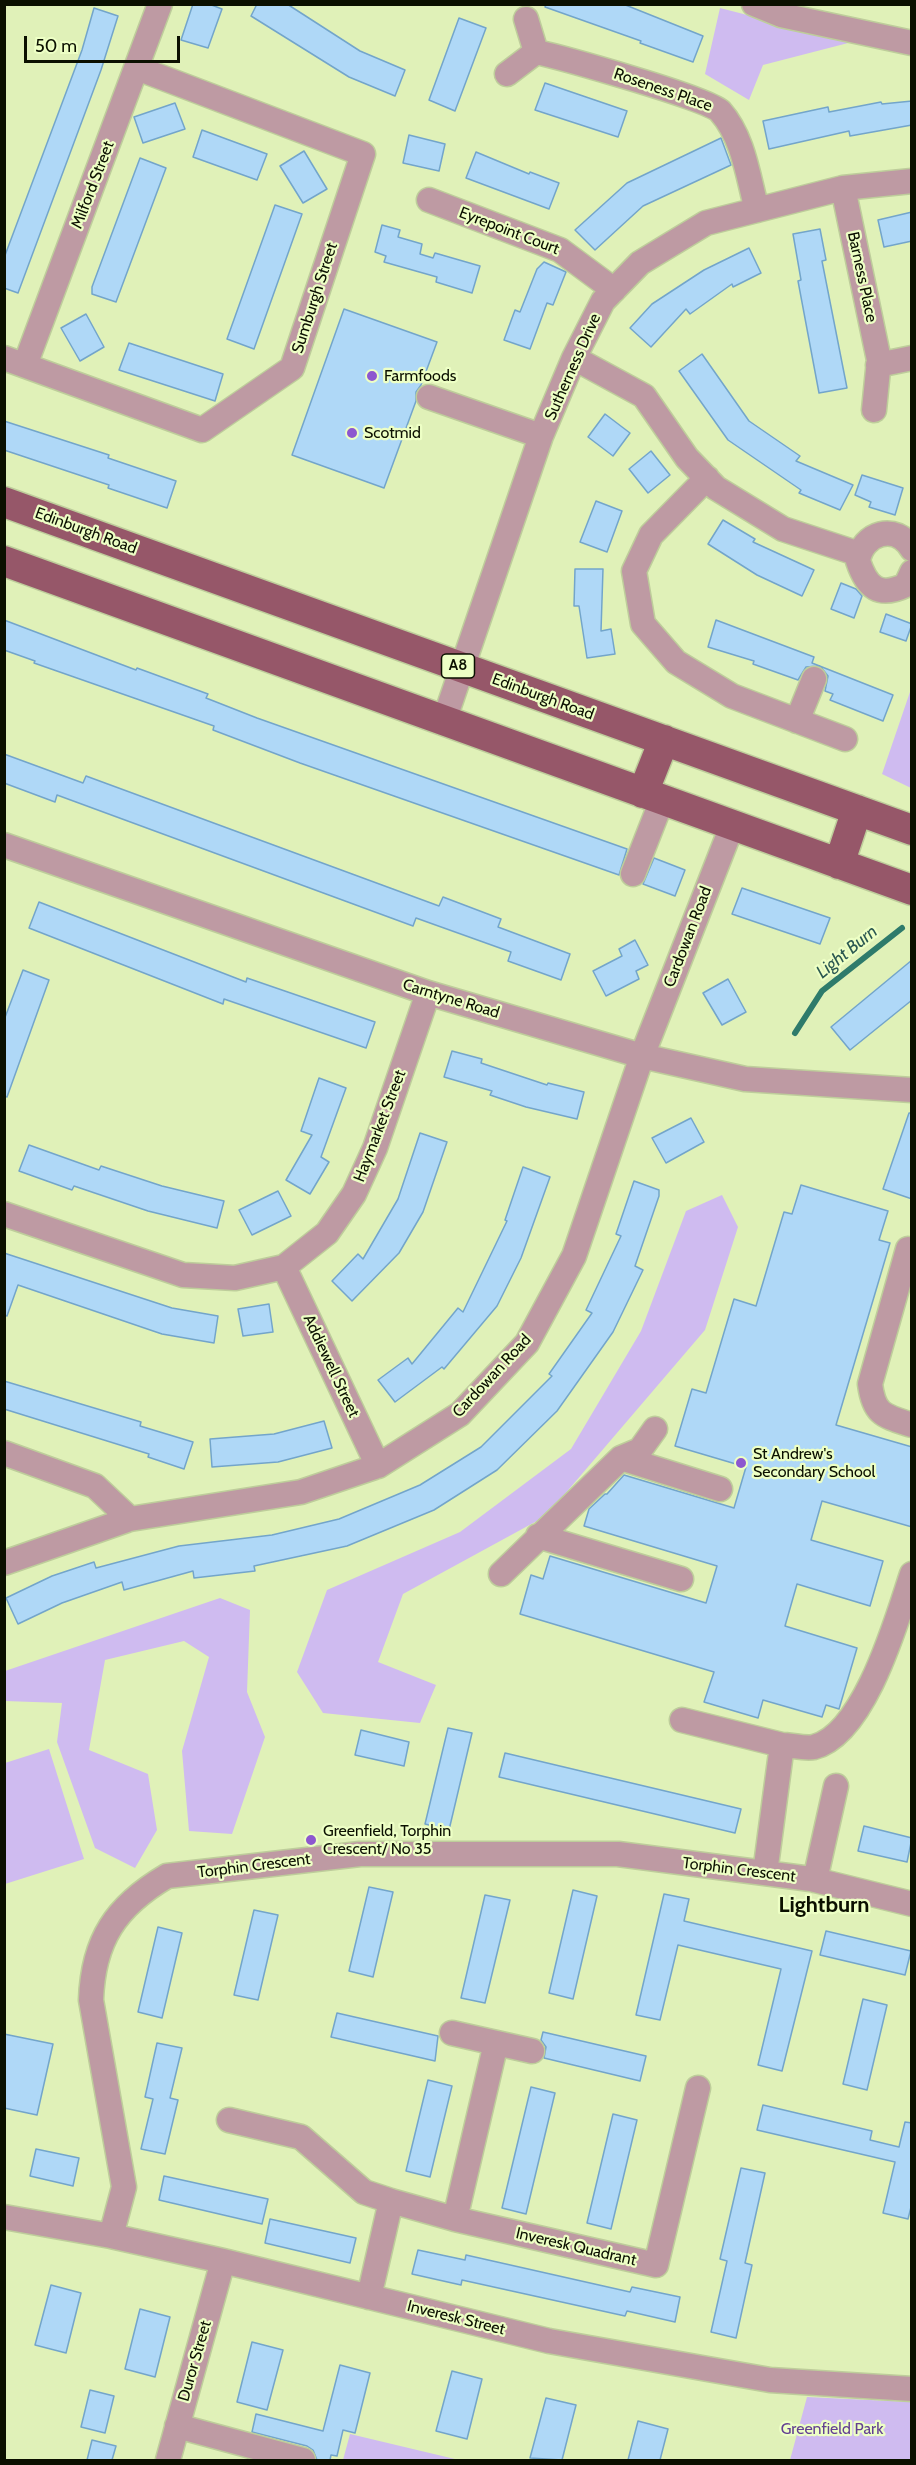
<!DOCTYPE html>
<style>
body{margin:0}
#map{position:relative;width:916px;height:2465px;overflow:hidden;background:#e0f1b8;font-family:Cabin,sans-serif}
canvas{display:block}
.frame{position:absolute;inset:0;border:6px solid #0b1000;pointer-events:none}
.scale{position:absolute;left:24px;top:36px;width:156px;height:27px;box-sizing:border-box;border:3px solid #0b1000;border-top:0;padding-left:8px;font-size:18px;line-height:21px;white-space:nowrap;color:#0b1000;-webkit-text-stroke:4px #edffc5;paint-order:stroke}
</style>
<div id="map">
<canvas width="916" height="2465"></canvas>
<div class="frame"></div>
<div class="scale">50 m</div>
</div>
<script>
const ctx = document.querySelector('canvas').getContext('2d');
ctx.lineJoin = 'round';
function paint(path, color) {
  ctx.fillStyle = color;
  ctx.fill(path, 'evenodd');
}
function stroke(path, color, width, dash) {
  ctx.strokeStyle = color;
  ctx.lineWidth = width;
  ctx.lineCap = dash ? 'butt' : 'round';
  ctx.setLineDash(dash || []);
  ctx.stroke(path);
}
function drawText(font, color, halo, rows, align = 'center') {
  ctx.font = font + ' Cabin,sans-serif';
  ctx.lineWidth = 4.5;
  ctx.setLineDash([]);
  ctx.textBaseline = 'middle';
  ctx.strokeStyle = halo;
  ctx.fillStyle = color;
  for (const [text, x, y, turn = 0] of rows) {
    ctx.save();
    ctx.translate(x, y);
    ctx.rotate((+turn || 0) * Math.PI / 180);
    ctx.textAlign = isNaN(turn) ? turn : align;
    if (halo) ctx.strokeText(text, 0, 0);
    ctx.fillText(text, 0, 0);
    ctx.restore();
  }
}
paint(new Path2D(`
 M720,8L852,42L763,65L749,100L705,74Z
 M911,689V788L882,774Z
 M722,1195L738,1227L705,1330L546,1516L403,1594L378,1662L436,1685L420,1723L323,1713L297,1672L327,1590L460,1532L571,1449L641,1331L686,1211Z
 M220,1598L250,1610L247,1692L265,1737L232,1834L189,1831L182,1751L209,1657L184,1641L105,1660L89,1750L148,1774L157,1830L135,1868L95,1848L57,1742L62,1703L5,1701V1671Z
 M49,1749L84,1859L5,1884V1763Z
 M807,2397L911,2402V2460H790Z
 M350,2434L459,2460H343Z`), '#cfbbf0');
stroke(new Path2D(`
 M795,1033L822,991L902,928`), '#2e7b6b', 6);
const building = new Path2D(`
 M193,4H209L222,9L208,48L181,40Z
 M257,4H287L360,51L405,70L395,96L349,77L251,16Z
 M546,4H623L703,36L693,62L640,43L641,41L545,7Z
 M94,8L118,16L101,70L18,293L4,288V258L82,50Z
 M459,18L486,28L455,111L429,100Z
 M545,83L627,111L618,137L535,110Z
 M912,101V125L850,136L849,131L769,149L763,121L828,107L829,112L881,102L882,104Z
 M175,103L185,129L143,143L134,117Z
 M202,130L267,154L257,180L193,157Z
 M409,135L445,144L439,171L403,163Z
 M721,138L731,165L643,206L595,250L575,230L627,183Z
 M304,151L327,189L303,203L280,166Z
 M476,152L529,174L530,172L559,183L549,209L466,178Z
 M140,158L166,168L116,302L92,294V287Z
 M275,205L302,214L254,349L227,339Z
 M912,212V241L884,247L878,220Z
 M382,225L400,230L398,237L422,244L420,254L433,258L435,253L480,266L472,293L436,282L437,277L384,262L386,256L375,252Z
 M820,229L826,260L822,261L847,388L819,393L798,281L801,280L793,234Z
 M749,248L761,273L733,287L732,284L690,314L686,309L651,347L630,328L652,304L704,270Z
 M544,262L566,272L553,305L547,303L530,349L504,340L515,310L520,312L537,269Z
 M344,309L437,342L421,385L416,392V401L384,488L292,455Z
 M86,314L104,347L80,361L61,328Z
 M129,343L223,374L215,401L119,370Z
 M702,354L749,421L800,456L796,461L853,485L840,510L799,493L801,490L728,440L679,371Z
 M605,414L630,433L613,456L588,437Z
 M4,421L109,455L108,458L176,481L167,508L108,488L109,485L4,450Z
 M651,451L670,475L648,493L629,469Z
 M862,475L903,488L895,515L869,507L871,502L855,495Z
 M596,501L622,511L607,552L580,542Z
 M723,520L755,539L753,542L814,570L802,596L757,575L708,544Z
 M575,569H603L601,631L611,629L615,654L587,658L579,606H574Z
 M841,583L856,589L862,596L854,618L831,609Z
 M886,614L912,624L906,641L880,632Z
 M4,620L136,670L137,668L208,694L206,698L257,718L627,849L619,875L300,763L213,730L214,726L34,663L35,661L4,650Z
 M716,620L814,657L812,663L893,695L883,721L830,700L833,694L825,691L828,676L820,666L806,667L798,680L753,664L754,661L708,647Z
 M4,754L83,783L86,776L439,906L443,897L501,919L498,927L570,954L561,980L508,961L511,952L416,918L413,926L57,795L55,802L4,783Z
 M654,858L685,870L675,896L643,884Z
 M742,888L830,918L820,944L732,914Z
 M39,902L246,982L247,978L375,1022L366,1048L224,999L223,1004L29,928Z
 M635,940L648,965L636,971L639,979L606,996L593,971L622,956L619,949Z
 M912,960V1000L850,1050L831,1027Z
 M23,970L49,980L7,1097L4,1096V1020Z
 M728,979L746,1012L722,1025L703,993Z
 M452,1051L482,1059L481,1063L547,1085L548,1083L584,1092L577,1119L526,1107L490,1095L492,1091L444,1077Z
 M319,1078L346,1088L321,1157L329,1162L310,1194L286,1180L312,1135L301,1131Z
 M909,1113H912V1199L883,1189Z
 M691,1118L704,1142L666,1163L652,1138Z
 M420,1133L447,1142L423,1212L399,1253L352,1301L332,1281L358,1254L363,1259L398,1199Z
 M29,1145L99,1170L101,1166L162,1186L224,1201L217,1228L148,1211L74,1186L72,1190L19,1171Z
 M523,1167L550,1177L521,1258L497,1306L444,1369L442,1367L395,1402L378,1380L408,1358L412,1364L458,1308L463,1312L507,1221L505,1220Z
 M634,1181L659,1190V1196L635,1266L643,1270L613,1332L557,1411L497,1470L434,1510L347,1546L254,1566L255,1571L194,1578L193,1571L124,1590L122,1582L62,1603L18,1624L6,1598L52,1576L94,1562L96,1568L179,1546L272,1535L339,1519L420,1485L481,1447L552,1376L549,1374L592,1313L586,1310L621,1236L616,1234Z
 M801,1185L888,1211L879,1240L890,1243L836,1425L912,1447V1527L822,1501L811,1540L883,1561L870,1606L797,1584L785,1626L857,1648L839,1709L826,1705L822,1717L763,1700L758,1718L704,1702L714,1672L520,1614L531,1575L543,1579L550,1556L706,1603L717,1566L584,1526L589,1509L605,1494H607L624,1475L734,1508L746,1467L675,1446L692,1389L706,1393L734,1299L756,1306L784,1212L792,1214Z
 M278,1191L291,1216L252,1235L239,1210Z
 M4,1253L172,1308L218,1316L214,1343L162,1334L18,1285L7,1316L4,1315Z
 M269,1304L273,1332L243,1336L238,1309Z
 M4,1381L141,1422L140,1426L193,1442L184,1469L148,1457L149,1454L4,1409Z
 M324,1421L332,1448L278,1462L212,1467L210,1439L274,1434Z
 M448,1728L472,1733L449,1830L425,1824Z
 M361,1730L409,1742L404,1766L355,1755Z
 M505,1753L741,1809L735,1833L499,1777Z
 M864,1826L912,1838L907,1862L858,1851Z
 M369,1887L393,1892L373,1977L349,1971Z
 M573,1890L597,1896L573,1999L549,1993Z
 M664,1894L689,1899L684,1921L812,1951L782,2071L758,2065L781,1969L678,1945L660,2020L636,2015Z
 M485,1895L510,1900L485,2003L461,1998Z
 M254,1910L278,1915L258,2000L234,1995Z
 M158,1927L182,1933L162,2018L138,2012Z
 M826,1931L911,1951L905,1975L820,1955Z
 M863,1999L887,2005L867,2090L843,2084Z
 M337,2013L438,2036L435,2061L331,2037Z
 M543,2032L646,2056L640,2081L544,2058L546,2047L541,2040Z
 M4,2034L53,2044L37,2115L4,2108Z
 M157,2043L182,2048L170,2098L178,2100L165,2154L141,2149L153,2099L145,2097Z
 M428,2080L452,2086L430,2177L406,2171Z
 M531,2087L555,2093L526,2214L502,2208Z
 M763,2105L872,2131L870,2140L899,2147L905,2122L912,2123V2203L908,2219L883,2213L895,2162L757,2130Z
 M613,2114L637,2120L611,2229L587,2223Z
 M36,2149L79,2158L73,2186L30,2176Z
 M741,2168L765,2173L745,2263L752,2265L736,2338L711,2332L727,2261L720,2259Z
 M164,2176L268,2199L262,2224L159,2200Z
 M270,2219L356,2238L350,2263L265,2243Z
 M418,2250L465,2260L466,2255L630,2292L632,2287L680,2297L675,2322L627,2311L625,2316L462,2280L461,2285L412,2274Z
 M51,2285L81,2293L66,2353L35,2345Z
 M140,2309L170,2317L155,2377L125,2369Z
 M252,2342L283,2350L267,2410L237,2402Z
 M340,2365L370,2373L355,2433L343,2430L337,2456L331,2455L330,2460H317L313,2450L307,2446L252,2432L256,2414L323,2431Z
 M452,2371L482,2379L467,2439L436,2431Z
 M90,2390L114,2396L105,2433L81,2427Z
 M546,2398L576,2405L562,2460L530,2458Z
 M638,2421L668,2429L660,2460H628Z
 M92,2440L116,2446L112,2460H87Z`);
paint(building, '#afd8f7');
stroke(building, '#73a5ca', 1.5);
const minor = new Path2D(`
 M754,4L781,15L912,43
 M526,19L536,52
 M507,74L536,52C560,57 710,99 720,111C744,138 748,177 757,210
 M843,188L879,360L874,410
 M429,200L560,250L614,290
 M4,358L202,430L292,368L363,154L137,68
 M574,358L644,396L687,458L716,488L783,529L859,554
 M25,365L160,4
 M878,365L912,358
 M429,397L541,436
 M707,478L651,535L634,571L643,624L676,662L732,696L845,739
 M912,549C896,522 862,533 858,561C867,588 879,598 906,585L912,572
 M444,721L541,436L574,358L603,301L640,263L706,223L843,188L912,181
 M797,721L814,679
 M4,845L428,993L642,1056L745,1079L912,1090
 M633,874L662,800
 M4,1214L183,1275L235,1278L284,1267L327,1233L354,1194L375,1148L428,993
 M908,1249L870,1384C874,1415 884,1416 912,1425
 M284,1267L378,1466
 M4,1453L95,1486L130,1519
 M621,1458L720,1489
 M538,1536L681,1579
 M4,1563L130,1519L301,1492L378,1466L460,1414L527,1343L574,1256L642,1056L732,826
 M501,1574L621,1458L640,1450L655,1429
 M682,1720L782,1745L765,1873
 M782,1745C791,1745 805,1749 814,1747C865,1734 897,1619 912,1574
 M815,1880L836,1786
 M452,2033L532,2051
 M229,2120L301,2137L364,2192L391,2201L455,2219L656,2265L698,2088
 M4,2217L111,2236L223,2261L549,2341L770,2380L912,2389
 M455,2219L496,2043
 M111,2236L124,2187L91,2000C93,1940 116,1906 167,1876L360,1854H618L811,1879L912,1904
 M369,2297L391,2201
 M177,2426L303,2460
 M168,2460L223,2261`);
const major = new Path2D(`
 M4,502L912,830
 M4,561L912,890
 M643,793L664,740
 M839,864L857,810`);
stroke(minor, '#becd9b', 27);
stroke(major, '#becd9b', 33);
stroke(minor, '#be9aa3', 24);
stroke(major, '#965769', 30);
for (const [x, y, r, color] of [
 [372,376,6,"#8d57cf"],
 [352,433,6,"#8d57cf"],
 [741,1463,6,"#8d57cf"],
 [311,1840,6,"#8d57cf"]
]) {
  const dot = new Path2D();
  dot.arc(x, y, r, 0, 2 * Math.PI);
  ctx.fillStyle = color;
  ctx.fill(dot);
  stroke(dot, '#edffc5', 2);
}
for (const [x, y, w] of [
 [458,666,33]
]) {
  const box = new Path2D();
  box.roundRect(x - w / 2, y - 12, w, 24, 4.5);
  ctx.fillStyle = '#edffc5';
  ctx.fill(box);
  stroke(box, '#0b1000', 1.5);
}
drawText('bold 15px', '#0b1000', null, [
 ["A8",458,666]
]);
drawText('16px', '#0b1000', '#edffc5', [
 ["Roseness Place",663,90,19],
 ["Milford Street",93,185,-69],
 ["Eyrepoint Court",509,231,21],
 ["Barness Place",862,277,78],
 ["Sumburgh Street",315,298,-72],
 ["Sutherness Drive",573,367,-66],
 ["Edinburgh Road",86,531,20],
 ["Edinburgh Road",543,697,20],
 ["Cardowan Road",688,937,-69],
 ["Carntyne Road",451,999,17],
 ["Haymarket Street",380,1126,-69],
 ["Addiewell Street",331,1366,65],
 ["Cardowan Road",492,1376,-47],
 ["Torphin Crescent",254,1866,-7],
 ["Torphin Crescent",739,1870,7],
 ["Inveresk Quadrant",576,2247,13],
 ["Inveresk Street",456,2318,14],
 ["Duror Street",195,2361,-74]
]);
drawText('16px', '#0b1000', '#edffc5', [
 ["Farmfoods",384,376],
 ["Scotmid",364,433],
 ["St Andrew's",753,1454],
 ["Secondary School",753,1472],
 ["Greenfield, Torphin",323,1831],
 ["Crescent/ No 35",323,1849]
], 'left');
drawText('16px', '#634091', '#edffc5', [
 ["Greenfield Park",832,2429]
]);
drawText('italic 18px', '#2b5851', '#edffc5', [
 ["Light Burn",847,952,-39]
]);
drawText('bold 22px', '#0b1000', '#edffc5', [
 ["Lightburn",824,1906]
]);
</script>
